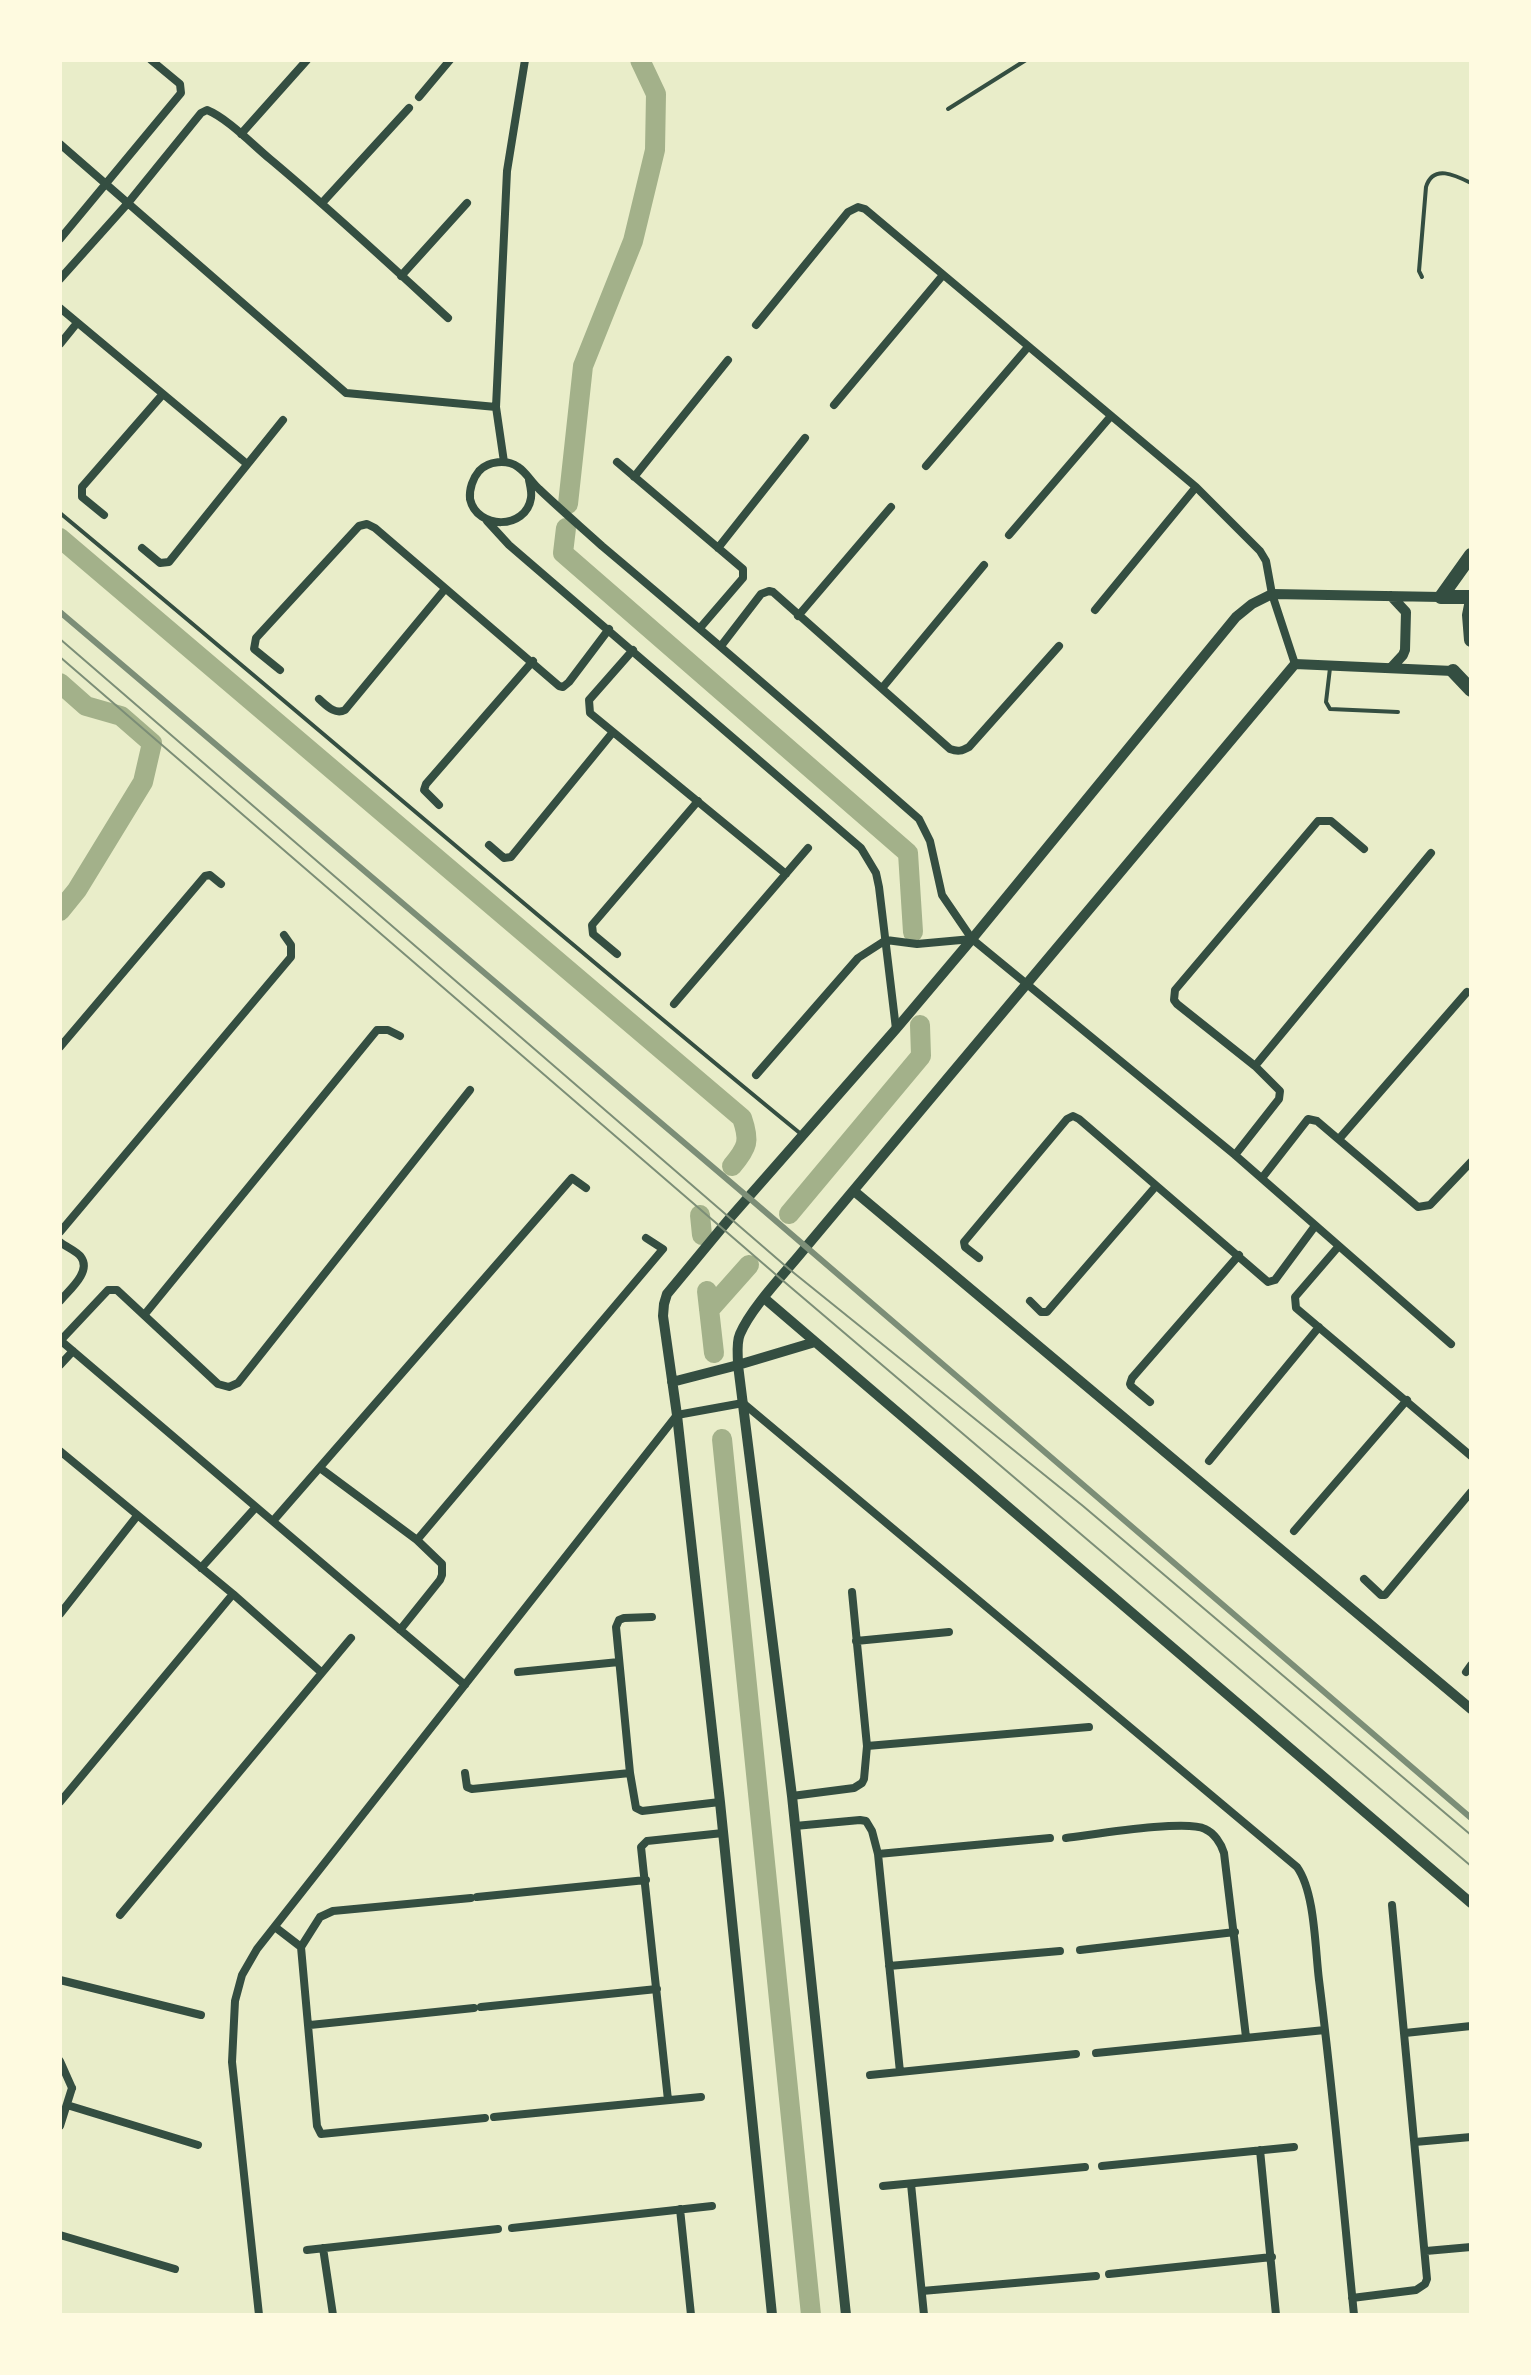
<!DOCTYPE html>
<style>
body{margin:0}
#map{position:relative;width:1531px;height:2375px;overflow:hidden;background:#e9edc9;font-family:"Space Grotesk",sans-serif}
canvas{display:block}
.frame{position:absolute;inset:0;border:62px solid #fefae0;pointer-events:none}
</style>
<div id="map">
<canvas width="1531" height="2375"></canvas>
<div class="frame"></div>
</div>
<script>
const ctx = document.querySelector('canvas').getContext('2d');
ctx.lineJoin = 'round';
function stroke(path, color, width, dash) {
  ctx.strokeStyle = color;
  ctx.lineWidth = width;
  ctx.lineCap = dash ? 'butt' : 'round';
  ctx.setLineDash(dash || []);
  ctx.stroke(path);
}
stroke(new Path2D(`
 M568,504L583,366L633,241L655,150L656,94L640,60
 M566,528L563,553L908,853L913,932
 M60,538L742,1118C750,1141 748,1147 732,1166
 M60,683L86,706L121,716L152,743L143,782L77,890L60,911
 M789,1214L921,1056L920,1025
 M700,1215L702,1235
 M707,1291L714,1353
 M709,1310L749,1265
 M722,1439L811,2315`), '#a3b18a', 20);
stroke(new Path2D(`
 M948,109L1026,60
 M1422,277L1419,271L1426,187C1433,164 1455,175 1471,183
 M60,513C308,719 552,930 801,1134
 M1330,668L1326,702L1330,709L1398,712`), '#344e41', 4);
stroke(new Path2D(`
 M419,97L450,60
 M241,134L307,60
 M60,144L346,393L496,407
 M322,203L409,108
 M60,239L181,93L180,84L151,60
 M401,276L467,203
 M60,279L128,203L201,113L207,110C227,118 252,144 270,159C331,210 389,264 448,318
 M60,308L247,464
 M756,325L848,212L858,207L865,209L1196,487L1260,551L1266,561L1272,594L1295,664
 M60,344L77,323
 M834,405L943,275
 M504,462L496,407L507,171L525,60
 M617,462L743,569V578L700,628
 M926,466L1028,347
 M634,477L728,360
 M529,480C530,485 532,492 531,498C526,530 477,530 470,499C469,489 473,478 479,471C488,461 507,459 518,467C526,472 532,483 539,489C560,509 581,527 602,546C709,636 814,727 919,819L930,841L942,895L972,939L1235,1155L1451,1344
 M104,515L82,497V487L163,394
 M487,521L509,545L861,848L876,873L879,887L896,1029
 M1009,535L1111,416
 M142,548L160,563L169,562L283,420
 M718,548L805,438
 M1095,610L1196,487
 M798,616L891,507
 M721,646L761,594L769,591L773,592L950,749C958,752 962,751 969,747L1059,646
 M633,650L589,700L590,713L786,874
 M280,670L254,649L256,638L359,526L367,524L375,528L559,686L563,687L569,682L609,629
 M883,687L984,565
 M319,699C327,706 335,715 345,710L445,589
 M439,805L424,790L426,784L533,661
 M489,845L504,858L511,857L613,732
 M886,940L917,944L972,939
 M617,954L593,934L592,925L698,801
 M674,1004L808,848
 M60,1047L205,876L210,875L221,884
 M1255,1066L1431,853
 M756,1075L858,958L886,940
 M1339,1139L1467,992
 M1235,1155L1279,1099L1280,1091L1255,1066L1177,1004L1174,1000L1175,990L1318,821H1331L1364,849
 M1262,1178L1308,1119L1317,1121L1418,1207L1430,1205L1471,1162
 M60,1232L291,957V945L284,935
 M60,1242C66,1247 77,1251 81,1257C92,1272 68,1291 60,1301
 M1338,1247L1295,1297L1296,1308L1471,1456
 M979,1258L965,1247L964,1242L1067,1119L1073,1116L1079,1119L1268,1282L1275,1280L1315,1226
 M1030,1301L1041,1312H1047L1156,1186
 M145,1314L377,1030H388L400,1036
 M60,1340L465,1685
 M61,1340L108,1290H117L218,1384L229,1387L238,1383L470,1090
 M60,1365L73,1351
 M1150,1402L1131,1386L1130,1384L1132,1378L1239,1255
 M60,1451L233,1594L321,1672
 M1209,1461L1319,1327
 M320,1468L417,1540L442,1564V1575L440,1580L400,1630
 M273,1521L572,1178L586,1188
 M1294,1531L1407,1400
 M417,1540L663,1249L646,1238
 M201,1568L256,1507
 M1364,1579L1381,1595H1385L1471,1492
 M60,1614L137,1516
 M652,1617L624,1618L619,1620L616,1627L630,1773L636,1808L642,1811L720,1802
 M856,1641L949,1632
 M518,1672L619,1662
 M1466,1672L1471,1665
 M867,1746L1089,1727
 M465,1773L467,1787L472,1789L630,1773
 M792,1796L854,1788L862,1783L864,1779L867,1746L852,1592
 M60,1802L233,1594
 M795,1826L860,1820L866,1821L872,1831L878,1854L900,2072
 M1066,1838C1092,1835 1186,1819 1205,1829C1214,1833 1221,1843 1224,1853L1246,2037
 M878,1854L1050,1838
 M477,1897L646,1880
 M120,1915L351,1638
 M275,1927L301,1947L317,2126L321,2134L485,2118
 M301,1947L320,1917L333,1911L471,1898
 M1080,1950L1235,1932
 M889,1966L1060,1951
 M60,1980L201,2015
 M481,2007L657,1989
 M310,2025L474,2008
 M1405,2033L1471,2026
 M1096,2053L1325,2030
 M60,2061L72,2088
 M870,2075L1076,2054
 M668,2100L641,1847L647,1841L723,1833
 M67,2105L198,2145
 M494,2117L701,2097
 M60,2126L72,2088
 M1415,2142L1471,2137
 M1260,2150L1276,2315
 M1102,2166L1294,2147
 M911,2184L924,2315
 M883,2186L1085,2167
 M680,2209L691,2315
 M512,2228L712,2206
 M60,2235L175,2269
 M323,2248L333,2315
 M307,2250L498,2229
 M1426,2251L1471,2247
 M1109,2274L1272,2257
 M922,2291L1096,2276
 M1352,2298L1416,2290L1425,2284L1427,2279L1392,1905
 M259,2315L232,2062L235,2001L242,1975L257,1949L677,1415L743,1403L1297,1867C1315,1892 1315,1948 1319,1980C1333,2091 1343,2203 1354,2315`), '#344e41', 8);
stroke(new Path2D(`
 M1391,668L1403,655L1405,650L1406,612L1391,596
 M854,1191L1471,1709
 M764,1298L1471,1903
 M672,1382L738,1365L815,1342
 M772,2315L720,1802L677,1415L663,1316L664,1304L667,1294L730,1218L896,1029L972,939L1236,617L1252,604L1272,594L1441,597
 M846,2315L792,1796L738,1365C738,1355 736,1343 740,1334C752,1306 787,1271 806,1247L1295,664L1453,671`), '#344e41', 10);
stroke(new Path2D(`
 M1441,597L1471,555
 M1441,597H1471
 M1471,605L1469,615L1471,640
 M1453,671L1471,690`), '#344e41', 14);
stroke(new Path2D(`
 M60,639L789,1269L1083,1506L1471,1835
 M60,657L781,1279L1471,1866`), '#7c8e77', 2);
stroke(new Path2D(`
 M60,612L748,1197L1471,1818`), '#7c8e77', 6);
</script>
